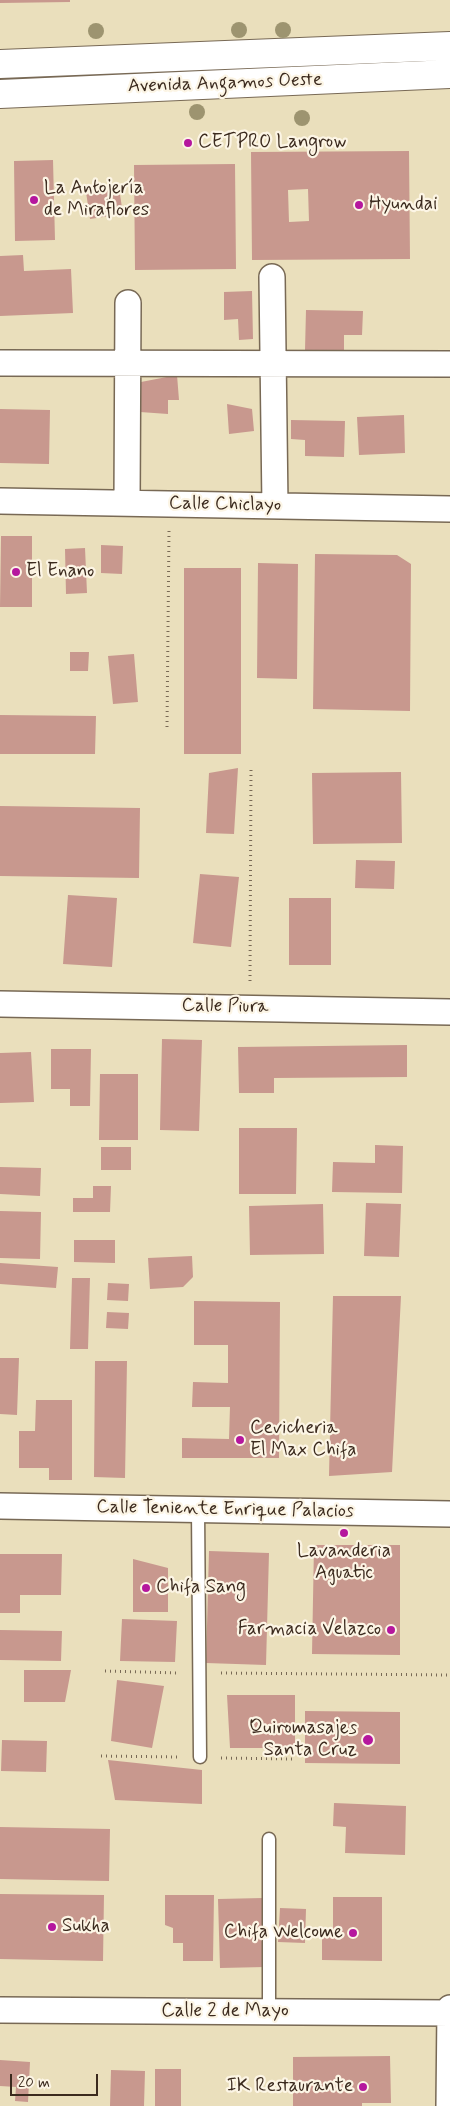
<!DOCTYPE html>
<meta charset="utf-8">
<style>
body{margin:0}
#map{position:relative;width:450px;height:2106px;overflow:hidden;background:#eadfbc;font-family:Mynerve,sans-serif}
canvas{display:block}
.scale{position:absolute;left:10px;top:2074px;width:88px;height:22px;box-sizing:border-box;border:2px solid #3b2a1e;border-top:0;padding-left:6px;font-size:15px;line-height:18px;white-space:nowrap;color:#3b2a1e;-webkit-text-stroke:4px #fcf5e5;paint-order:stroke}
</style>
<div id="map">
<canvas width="450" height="2106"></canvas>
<div class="scale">20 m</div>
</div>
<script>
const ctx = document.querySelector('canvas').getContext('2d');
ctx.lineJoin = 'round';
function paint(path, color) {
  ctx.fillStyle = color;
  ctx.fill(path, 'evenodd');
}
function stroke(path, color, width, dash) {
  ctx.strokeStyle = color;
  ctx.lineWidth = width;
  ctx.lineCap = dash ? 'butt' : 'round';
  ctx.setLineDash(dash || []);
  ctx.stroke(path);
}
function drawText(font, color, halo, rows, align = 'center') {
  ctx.font = font + ' Mynerve,sans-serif';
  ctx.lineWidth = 4.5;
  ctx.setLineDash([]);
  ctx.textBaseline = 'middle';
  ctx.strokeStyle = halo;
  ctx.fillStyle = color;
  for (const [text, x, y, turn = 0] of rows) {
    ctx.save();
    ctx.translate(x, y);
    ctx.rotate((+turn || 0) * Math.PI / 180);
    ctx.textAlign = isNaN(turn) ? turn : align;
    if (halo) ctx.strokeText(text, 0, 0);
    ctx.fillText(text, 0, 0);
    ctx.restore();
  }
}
paint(new Path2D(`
 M0,0H70V2L0,3Z
 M409,151L410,259L252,260L251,152ZM308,189L309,221L289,222L288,190Z
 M53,160L55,240L15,241L14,161Z
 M235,164L236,269L135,270L134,165Z
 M119,188L123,214L90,219L86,192Z
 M23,255L24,271L71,269L73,313L0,316V256Z
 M252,291L253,339L239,340L238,319L224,320V292Z
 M306,310L363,311L362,335H344V351L305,350Z
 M177,375L179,400H168V414L140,412L141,382Z
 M227,404L252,409L254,431L229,434Z
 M0,409L50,410L49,464L0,463Z
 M404,415L405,453L359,455L357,417Z
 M291,420L345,421L344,457L305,456V440L291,439Z
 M1,536H32V607H0Z
 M101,545L123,546L122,574L101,573Z
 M85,548L87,593L66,594L65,549Z
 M315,554L397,555L411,564L410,711L313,709Z
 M258,563L298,564L297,679L257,678Z
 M184,568H241V754H184Z
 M70,652H89L88,671H70Z
 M134,654L138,702L113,704L108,656Z
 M0,715L96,716L95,754H0Z
 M238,768L234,834L206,833L209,773Z
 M401,772L402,843L313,844L312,773Z
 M0,806L140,808L139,878L0,876Z
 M356,860L395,861L394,889L355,888Z
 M200,874L239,877L231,947L193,943Z
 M68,895L117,898L112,967L63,964Z
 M289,898H331V965H289Z
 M162,1039L202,1040L199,1131L160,1130Z
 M407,1045V1077L274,1078V1093H239L238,1047Z
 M51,1049H91L90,1106H70V1089H51Z
 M31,1052L34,1102L0,1103V1053Z
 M100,1074H138V1140H99Z
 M239,1128H297L296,1194H239Z
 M375,1145L403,1146L402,1193L332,1192L333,1162L375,1163Z
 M101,1147H131V1170H101Z
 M0,1167L41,1168L40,1196L0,1194Z
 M93,1186H111L110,1212H73V1198H93Z
 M366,1203L401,1204L399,1257L364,1256Z
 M323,1204L324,1254L250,1255L249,1206Z
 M0,1211L41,1212L40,1259L0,1258Z
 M74,1240H115V1263L74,1262Z
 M192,1256L193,1277L183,1287L150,1289L148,1258Z
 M0,1263L58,1267L56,1288L0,1284Z
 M72,1278H90L88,1349H70Z
 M108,1283L129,1284L128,1301L107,1300Z
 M333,1296H401L392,1472L329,1476Z
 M194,1301L280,1302L279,1458H182V1438L229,1439L230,1407H192L193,1382L228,1383V1345H194Z
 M107,1312L129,1313L128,1329L106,1328Z
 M0,1358H19L17,1415L0,1414Z
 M95,1361H127L125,1478L94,1477Z
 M36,1400H72V1480H49V1468H19V1431H35Z
 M314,1545H400V1655L312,1654Z
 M209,1551L269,1553L266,1665L206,1663Z
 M0,1554H62L61,1595H20V1613H0Z
 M133,1559L168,1568V1612H133Z
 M122,1619L177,1621L175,1662L120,1661Z
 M0,1630L62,1631L61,1661L0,1660Z
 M24,1670H71L65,1702H24Z
 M117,1680L164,1686L152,1748L111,1741Z
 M227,1695H295V1748H230Z
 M305,1711L400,1712V1764L305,1763Z
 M2,1740L47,1741L46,1772L1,1771Z
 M108,1760L202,1770V1804L115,1800Z
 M334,1803L406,1806L405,1855L345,1853L346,1827L333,1826Z
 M0,1827L110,1829L109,1881L0,1879Z
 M0,1894L104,1895L103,1961L0,1959Z
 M165,1895H214L213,1961H183V1943H173V1928L165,1925Z
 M333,1897H382V1961L322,1960V1930H333Z
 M263,1898L265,1967L220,1968L218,1899Z
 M280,1908L306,1909L305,1943L278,1942Z
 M390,2056L391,2103H362V2106H293V2057Z
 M0,2060L30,2062L28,2102L15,2101L16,2087L0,2086Z
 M155,2069H181V2106H155Z
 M111,2070L145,2071L144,2106H110Z`), '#c8988e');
const lane = new Path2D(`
 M198,1509L200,1757
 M269,1839V2012`);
const street = new Path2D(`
 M272,277L275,506
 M0,363L450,364
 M0,501L450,509
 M127,503L128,303
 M0,1004L450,1012
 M0,1506L450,1514
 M0,2010L450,2013
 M449,2106L450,2008`);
const primary = new Path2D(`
 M0,64L450,46
 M0,94L450,74`);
stroke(lane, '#786955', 15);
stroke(street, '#786955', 28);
stroke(primary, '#786955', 30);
stroke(new Path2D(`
 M167,727L169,530
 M250,981L251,770
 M105,1671L179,1673
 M221,1673L450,1675
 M101,1756L180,1757
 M221,1758L295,1759`), '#786955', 3, [1, 4]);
stroke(lane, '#fff', 12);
stroke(street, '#fff', 25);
stroke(primary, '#fff', 28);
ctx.fillStyle = '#9d9470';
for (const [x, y] of [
 [239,30],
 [283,30],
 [96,31],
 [197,112],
 [302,118]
]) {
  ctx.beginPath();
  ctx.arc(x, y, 8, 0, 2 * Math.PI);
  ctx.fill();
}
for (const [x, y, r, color] of [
 [188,143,5,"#b5179e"],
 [34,200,5,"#b5179e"],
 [359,205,5,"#b5179e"],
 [16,572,5,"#b5179e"],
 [240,1440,5,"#b5179e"],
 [344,1533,5,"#b5179e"],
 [146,1588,5,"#b5179e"],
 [391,1630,5,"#b5179e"],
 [368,1740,6,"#b5179e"],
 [52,1927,5,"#b5179e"],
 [353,1933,5,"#b5179e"],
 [363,2087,5,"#b5179e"]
]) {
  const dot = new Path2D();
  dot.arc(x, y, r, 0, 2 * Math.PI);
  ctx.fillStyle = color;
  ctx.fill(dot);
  stroke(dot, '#fcf5e5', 2);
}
drawText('19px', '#3b2a1e', '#fcf5e5', [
 ["Avenida Angamos Oeste",225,84,-2],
 ["Calle Chiclayo",225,505,1],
 ["Calle Piura",225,1007,1],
 ["Calle Teniente Enrique Palacios",225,1510,1],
 ["Calle 2 de Mayo",225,2012]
]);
drawText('19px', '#3b2a1e', '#fcf5e5', [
 ["CETPRO Langrow",198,143],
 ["La Antojería",44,189],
 ["de Miraflores",44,211],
 ["Hyundai",369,205],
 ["El Enano",26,572],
 ["Cevicheria",250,1429],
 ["El Max Chifa",250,1451],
 ["Lavanderia",344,1552,"center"],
 ["Aguatic",344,1574,"center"],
 ["Chifa Sang",156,1588],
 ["Farmacia Velazco",381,1630,"right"],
 ["Quiromasajes",357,1729,"right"],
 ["Santa Cruz",357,1751,"right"],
 ["Sukha",62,1927],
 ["Chifa Welcome",343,1933,"right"],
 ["IK Restaurante",353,2087,"right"]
], 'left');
</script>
